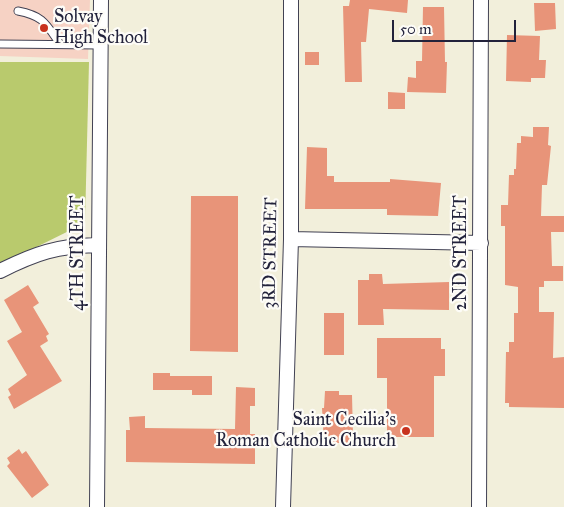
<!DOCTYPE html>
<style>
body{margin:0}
#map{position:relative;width:564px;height:507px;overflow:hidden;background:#f2efdb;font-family:"IM FELL Great Primer",serif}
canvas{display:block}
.scale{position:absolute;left:392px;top:20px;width:124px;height:22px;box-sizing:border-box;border:2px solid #22223b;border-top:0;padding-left:6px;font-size:15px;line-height:18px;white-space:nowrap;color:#22223b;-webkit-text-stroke:4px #fdfcf7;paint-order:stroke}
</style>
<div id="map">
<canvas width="564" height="507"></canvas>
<div class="scale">50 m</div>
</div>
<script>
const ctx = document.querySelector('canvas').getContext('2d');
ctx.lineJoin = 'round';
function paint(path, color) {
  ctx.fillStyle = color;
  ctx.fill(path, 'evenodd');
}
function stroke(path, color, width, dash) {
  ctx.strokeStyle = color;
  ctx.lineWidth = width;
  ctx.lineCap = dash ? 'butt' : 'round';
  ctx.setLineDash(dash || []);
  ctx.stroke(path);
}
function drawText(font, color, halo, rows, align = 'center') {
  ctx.font = font + ' "IM FELL Great Primer",serif';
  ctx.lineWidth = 4.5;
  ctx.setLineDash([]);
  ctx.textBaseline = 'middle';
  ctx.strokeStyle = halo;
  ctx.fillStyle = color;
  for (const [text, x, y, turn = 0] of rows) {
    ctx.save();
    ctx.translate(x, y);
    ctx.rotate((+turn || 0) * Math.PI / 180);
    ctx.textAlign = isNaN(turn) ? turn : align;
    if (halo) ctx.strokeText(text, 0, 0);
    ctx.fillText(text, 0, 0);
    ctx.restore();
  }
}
paint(new Path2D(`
 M0,0H90L88,59L0,56Z`), '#f6d2c4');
paint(new Path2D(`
 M0,62H89L85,223L0,265Z`), '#b9ca6d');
paint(new Path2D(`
 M350,0H408L407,13L369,9L366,42H361L362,82H345L343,6H349Z
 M534,3H555L556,29L535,31Z
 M423,7H444L445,62H447L446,93L407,92L408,77L416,78V61H422Z
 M507,35L540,36L539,60H546L545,78H531V82L506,81Z
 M305,52H319V65H305Z
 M388,92L405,93V109H388Z
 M533,127H549L548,145L551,146L547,185H542L541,216H564V232H551L552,266H563V281H544V287H539V312H554L553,358L564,357V408L509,407V403H505L506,352H509V342H514V313H518V287L505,285V226H501V205H508L509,175H514V169H516L517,143H521V136L533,137Z
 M307,147L327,148V176H334V182H390V179L441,183L438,216L387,215V209H305Z
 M191,196H238V352L190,351Z
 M369,274H382L383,284L449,282V310L383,309L384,325H358V280H369Z
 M28,285L39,303L33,307L49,334L46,336L48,341L40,346L62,381L14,409L8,397L11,395L8,389L27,375L7,341L22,332L4,300Z
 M324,313H344V355H324Z
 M377,338H441V349H445V376H434V437H387V378H377Z
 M153,373H170V376H212V395H192V390H153Z
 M236,387L255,388V406H250V434H255V464L126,462V430H130L129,417L145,416V428L235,429Z
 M325,391H339V395H352L353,436H350V443H324L322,408H324Z
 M19,449L22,454L26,451L49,485L32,498L7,466L10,463L7,458Z`), '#e89479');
const lane = new Path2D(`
 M18,11C44,16 46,24 60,44
 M0,44L100,45`);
const street = new Path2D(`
 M291,239L481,243
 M0,271C36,253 57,246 97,245
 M97,507L101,0
 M283,507L291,239V0
 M479,507L481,0`);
stroke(lane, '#414153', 9);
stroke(street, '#414153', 16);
stroke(lane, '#fff', 7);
stroke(street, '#fff', 14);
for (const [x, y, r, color] of [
 [44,28,5,"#c8321e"],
 [406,431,5,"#c8321e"]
]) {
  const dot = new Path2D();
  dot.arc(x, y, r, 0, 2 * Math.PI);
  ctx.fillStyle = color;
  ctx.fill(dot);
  stroke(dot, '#fdfcf7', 2);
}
drawText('18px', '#22223b', '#fdfcf7', [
 ["Solvay",54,18],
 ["High School",54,39],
 ["Saint Cecilia's",396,421,"right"],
 ["Roman Catholic Church",396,442,"right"]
], 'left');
drawText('18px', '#22223b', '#fdfcf7', [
 ["4TH STREET",79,253,-90],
 ["3RD STREET",271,253,-89],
 ["2ND STREET",462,253,-90]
]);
</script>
